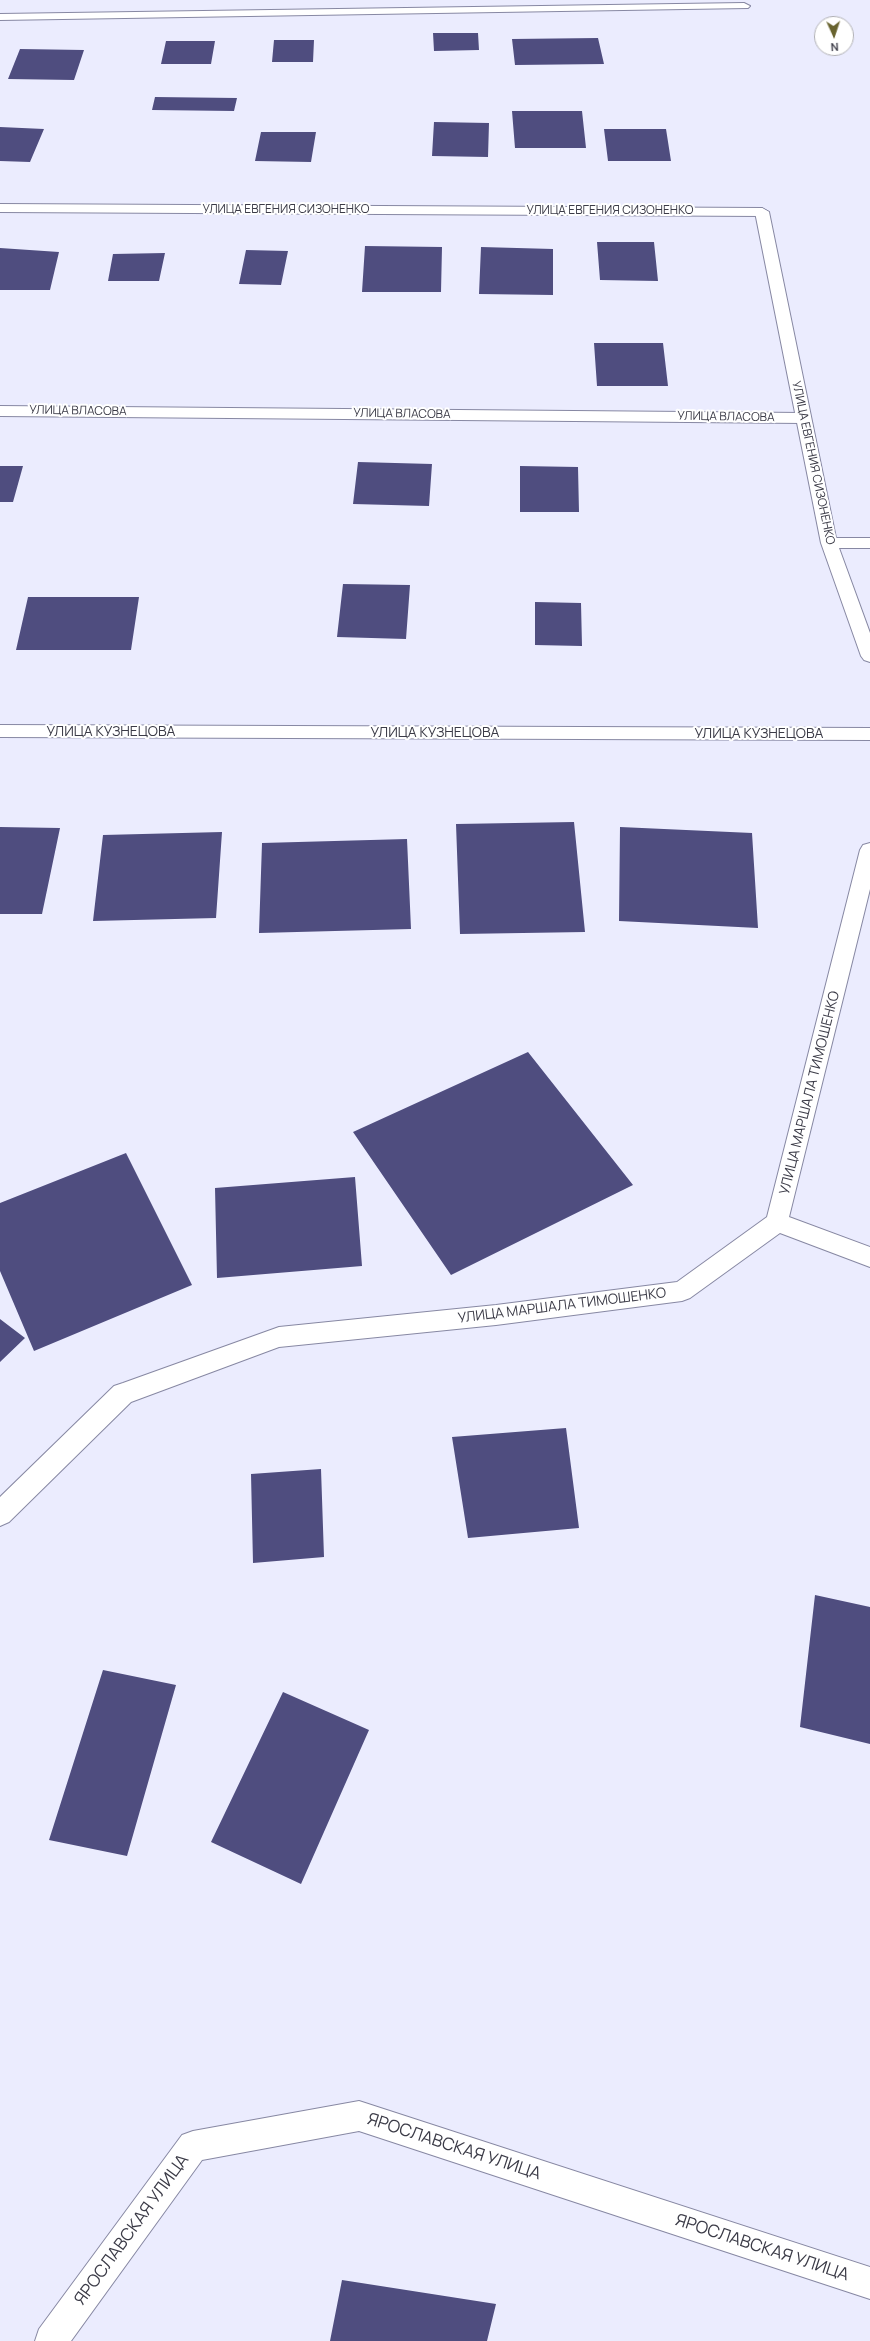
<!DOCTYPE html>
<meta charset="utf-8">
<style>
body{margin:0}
#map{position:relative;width:870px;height:2341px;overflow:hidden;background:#ebecfe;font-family:Manrope,sans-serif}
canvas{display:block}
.north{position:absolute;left:814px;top:16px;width:40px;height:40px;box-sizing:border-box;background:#fff;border:1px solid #b1b1b5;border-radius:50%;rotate:177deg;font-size:11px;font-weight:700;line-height:16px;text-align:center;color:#3b3b47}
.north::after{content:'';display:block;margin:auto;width:14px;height:18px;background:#68632f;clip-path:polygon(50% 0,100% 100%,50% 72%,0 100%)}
</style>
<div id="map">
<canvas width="870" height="2341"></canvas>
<div class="north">N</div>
</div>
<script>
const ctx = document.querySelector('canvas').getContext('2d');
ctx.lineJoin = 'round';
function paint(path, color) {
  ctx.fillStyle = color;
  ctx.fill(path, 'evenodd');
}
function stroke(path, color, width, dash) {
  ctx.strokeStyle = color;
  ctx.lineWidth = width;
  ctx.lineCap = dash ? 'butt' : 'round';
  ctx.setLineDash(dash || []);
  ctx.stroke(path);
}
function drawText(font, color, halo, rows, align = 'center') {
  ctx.font = font + ' Manrope,sans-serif';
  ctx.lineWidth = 4;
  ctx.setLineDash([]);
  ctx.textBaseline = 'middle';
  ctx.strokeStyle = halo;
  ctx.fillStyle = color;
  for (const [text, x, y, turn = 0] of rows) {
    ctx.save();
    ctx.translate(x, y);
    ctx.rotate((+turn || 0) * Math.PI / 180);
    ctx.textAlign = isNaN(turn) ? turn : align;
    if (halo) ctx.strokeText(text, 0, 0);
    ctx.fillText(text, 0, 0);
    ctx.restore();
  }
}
paint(new Path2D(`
 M433,33H478L479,50L434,51Z
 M598,38L604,64L515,65L512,39Z
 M274,40H314L313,62H272Z
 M166,41H215L211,64H161Z
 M20,49L84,50L74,80L8,79Z
 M155,97L237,98L234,111L152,110Z
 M512,111H582L586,148H515Z
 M434,122L489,123L488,157L432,156Z
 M0,127L44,129L30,162L0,161Z
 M604,129H666L671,161H608Z
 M261,132H316L311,162L255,161Z
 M597,242H654L658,281L600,280Z
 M365,246L442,247L441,292H362Z
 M481,247L553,249V295L479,294Z
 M0,248L59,252L50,290H0Z
 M246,250L288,251L281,285L239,284Z
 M165,253L159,281H108L113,254Z
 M594,343H663L668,386H597Z
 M358,462L432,464L429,506L353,504Z
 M0,466H23L13,502H0Z
 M520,466L578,467L579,512H520Z
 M343,584L410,585L406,639L337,637Z
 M28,597H139L131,650H16Z
 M535,602L581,603L582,646L535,645Z
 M574,822L585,932L460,934L456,824Z
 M0,827L60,828L42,914H0Z
 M620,827L752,833L758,928L619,921Z
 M222,832L216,918L93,921L103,835Z
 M407,839L411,929L259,933L262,843Z
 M528,1052L633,1185L451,1275L353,1132Z
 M126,1153L192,1285L34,1351L0,1271V1203Z
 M355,1177L362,1266L217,1278L215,1188Z
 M0,1319L25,1338L0,1362Z
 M566,1428L579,1528L468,1538L452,1437Z
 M321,1469L324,1557L253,1563L251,1474Z
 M815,1595L870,1607V1744L800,1727Z
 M103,1670L176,1685L127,1856L49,1840Z
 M283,1692L369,1730L301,1884L211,1842Z
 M342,2280L496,2304L487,2341H330Z`), '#4f4d7f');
const lane = new Path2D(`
 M762,208L769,212L836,538H870V548H839L870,633V662L864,660L861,656L821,543L755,212Z`);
const street = new Path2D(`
 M744,3L750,6L748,8L0,20V14Z
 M0,204L762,208L769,212L762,216L0,212Z
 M0,406L803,413L811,418L803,423L0,416Z
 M0,725L870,728V740L0,737Z
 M870,843V889L789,1217L870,1247V1267L780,1233L690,1298L682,1301L496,1325L279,1347L131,1402L9,1522L0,1526V1497L114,1386L123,1383L279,1327L496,1305L677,1282L767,1217L860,850L863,845Z
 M359,2101L870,2267V2299L359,2131L202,2160L71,2341H35L39,2329L182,2135L193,2131Z`);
stroke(lane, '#8788a3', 2);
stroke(street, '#8788a3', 2);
paint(lane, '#fff');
paint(street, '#fff');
drawText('12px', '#3b3b47', '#fff', [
 ["УЛИЦА ЕВГЕНИЯ СИЗОНЕНКО",286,210],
 ["УЛИЦА ЕВГЕНИЯ СИЗОНЕНКО",610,211],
 ["УЛИЦА ВЛАСОВА",78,411,1],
 ["УЛИЦА ВЛАСОВА",402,414,1],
 ["УЛИЦА ВЛАСОВА",726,417,1],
 ["УЛИЦА ЕВГЕНИЯ СИЗОНЕНКО",813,463,78]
]);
drawText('14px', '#3b3b47', '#fff', [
 ["УЛИЦА КУЗНЕЦОВА",111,732],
 ["УЛИЦА КУЗНЕЦОВА",435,733],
 ["УЛИЦА КУЗНЕЦОВА",759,734],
 ["УЛИЦА МАРШАЛА ТИМОШЕНКО",810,1093,-76],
 ["УЛИЦА МАРШАЛА ТИМОШЕНКО",562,1306,-7]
]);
drawText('17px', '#3b3b47', '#fff', [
 ["ЯРОСЛАВСКАЯ УЛИЦА",454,2147,18],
 ["ЯРОСЛАВСКАЯ УЛИЦА",132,2230,-54],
 ["ЯРОСЛАВСКАЯ УЛИЦА",762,2248,18]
]);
</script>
